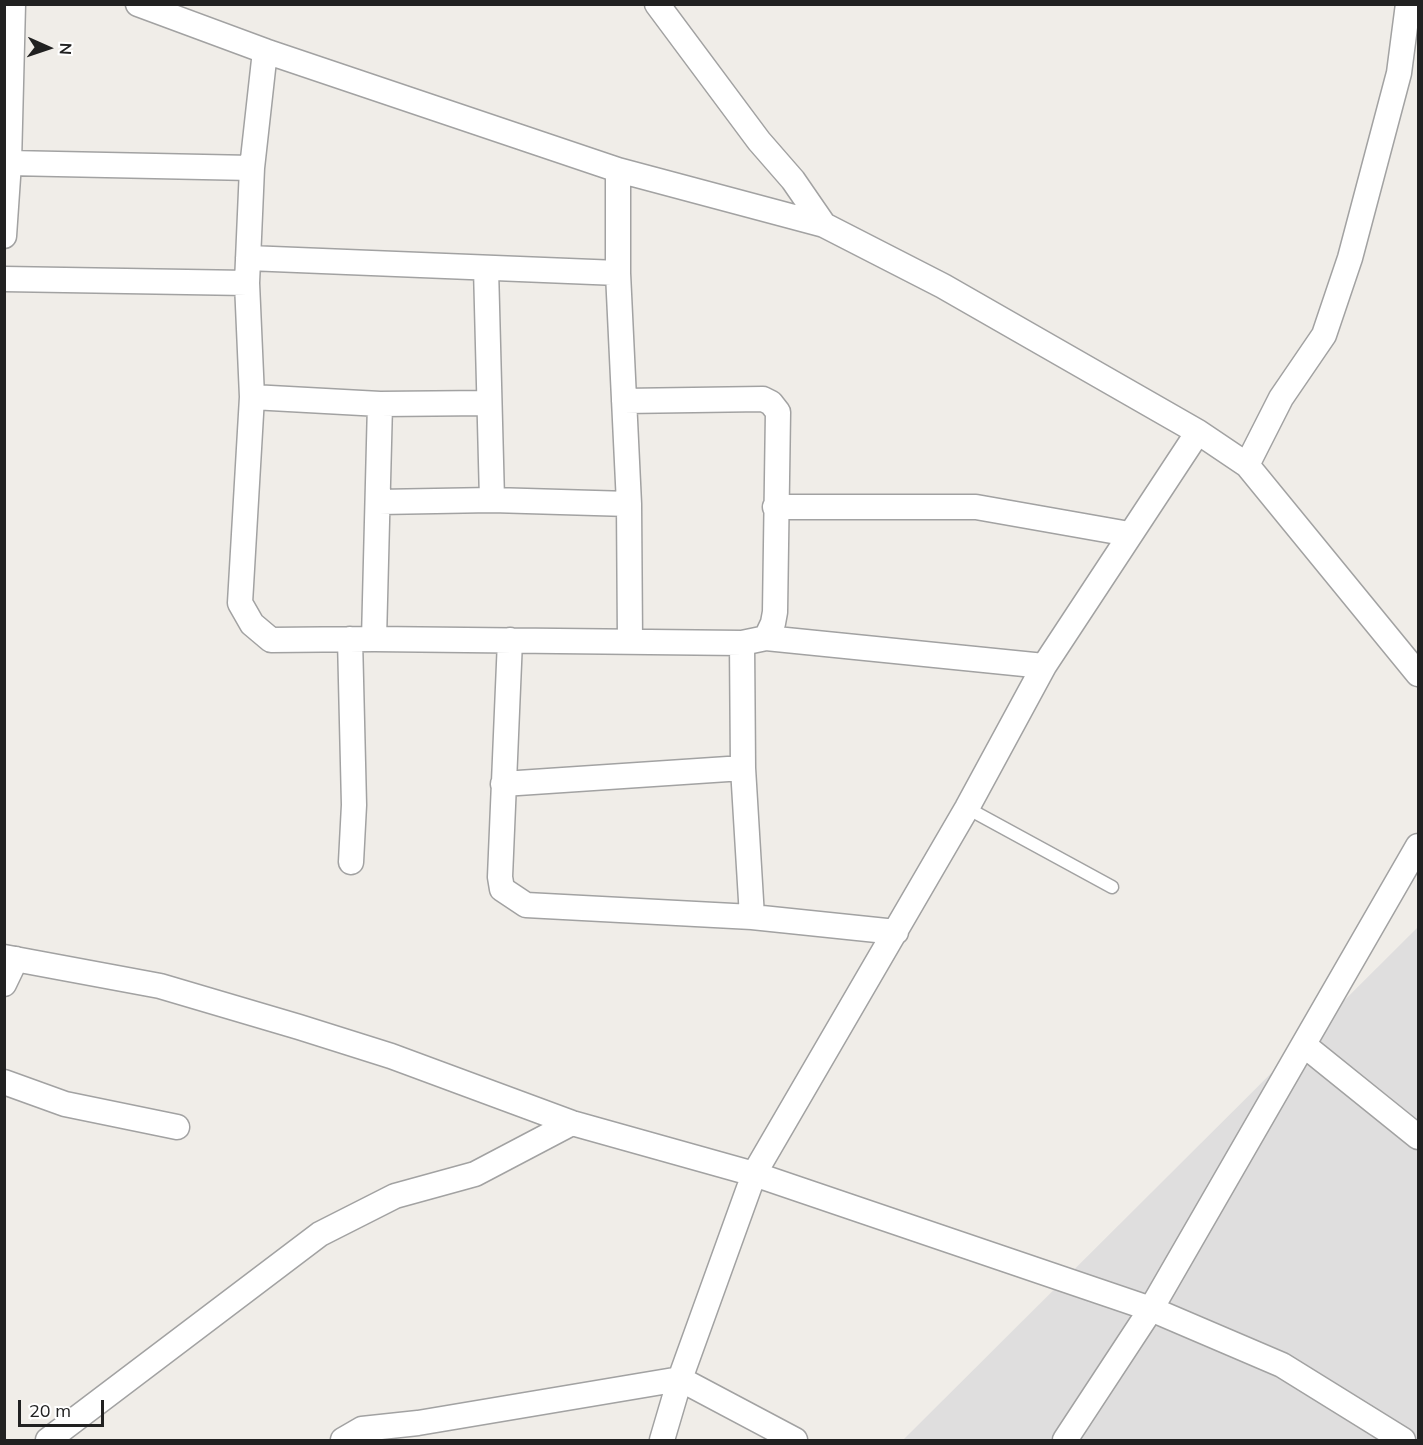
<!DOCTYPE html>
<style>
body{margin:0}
#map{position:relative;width:1423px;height:1445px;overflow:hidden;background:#f0ede8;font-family:Mulish,sans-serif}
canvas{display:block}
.frame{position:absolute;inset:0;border:6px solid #212121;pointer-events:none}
.north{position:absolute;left:18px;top:18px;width:60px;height:60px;-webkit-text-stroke:4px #fff;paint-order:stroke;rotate:93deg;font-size:16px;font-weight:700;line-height:24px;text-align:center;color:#212121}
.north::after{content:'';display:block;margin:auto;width:21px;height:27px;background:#212121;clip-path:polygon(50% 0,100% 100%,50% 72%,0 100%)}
.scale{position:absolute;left:18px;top:1400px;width:86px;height:27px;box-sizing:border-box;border:3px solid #212121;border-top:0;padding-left:8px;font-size:18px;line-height:21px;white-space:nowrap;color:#212121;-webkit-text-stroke:4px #fff;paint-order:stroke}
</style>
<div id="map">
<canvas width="1423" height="1445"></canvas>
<div class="frame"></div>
<div class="north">N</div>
<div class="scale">20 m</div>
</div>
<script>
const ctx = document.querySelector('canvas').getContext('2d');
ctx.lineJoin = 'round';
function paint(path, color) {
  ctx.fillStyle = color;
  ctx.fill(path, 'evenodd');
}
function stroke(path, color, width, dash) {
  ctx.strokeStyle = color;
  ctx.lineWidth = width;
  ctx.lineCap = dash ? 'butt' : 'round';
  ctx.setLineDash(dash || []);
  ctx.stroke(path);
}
paint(new Path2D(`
 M1418,927V1440H903Z`), '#dfdede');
const lane = new Path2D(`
 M967,808L1112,887`);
const street = new Path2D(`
 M138,4L265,51L618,170L824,225L943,286L1198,432L1247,465L1418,674
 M657,4L759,141L793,180L824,225
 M265,51L252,168L247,283L252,397L240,603L252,624L271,640L374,639L742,643L766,638L1044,666
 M9,163L252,168
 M618,170V273L629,504L630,641
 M4,236L9,163L13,4
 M248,258L618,273
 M486,268L492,500
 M4,279L247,283
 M252,397L380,404L488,403
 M624,401L763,399L771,403L778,412L775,612L773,623L766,638
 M1247,465L1281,398L1324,335L1350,258L1399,73L1408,4
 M379,502L492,500L629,504
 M775,507H976L1129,534
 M350,639L354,805L351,862
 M374,639L380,404
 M510,640L500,877L502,889L526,905L752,917L896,932
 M742,643L743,768L752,917
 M503,784L743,768
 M4,957L160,986L299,1027L391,1056L572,1123L754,1174L1151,1309L1282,1365L1403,1440
 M4,984L16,959
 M1304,1045L1418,1137
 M4,1082L65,1104L177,1127
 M48,1440L320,1234L395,1196L475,1174L572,1123
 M343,1440L362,1429L418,1423L680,1379L795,1440
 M662,1440L680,1379L754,1174L967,808L1044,666L1198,432
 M1065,1440L1151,1309L1418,846`);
stroke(lane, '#a2a2a2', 15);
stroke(street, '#a2a2a2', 27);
stroke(lane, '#fff', 12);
stroke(street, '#fff', 24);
</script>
